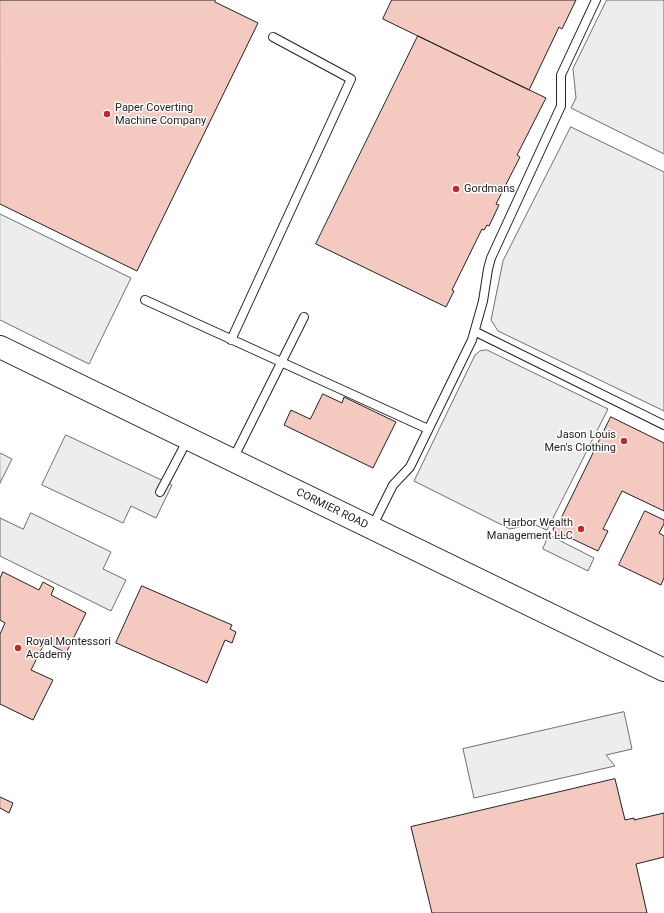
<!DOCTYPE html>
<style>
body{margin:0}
canvas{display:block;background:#fff}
</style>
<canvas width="664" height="913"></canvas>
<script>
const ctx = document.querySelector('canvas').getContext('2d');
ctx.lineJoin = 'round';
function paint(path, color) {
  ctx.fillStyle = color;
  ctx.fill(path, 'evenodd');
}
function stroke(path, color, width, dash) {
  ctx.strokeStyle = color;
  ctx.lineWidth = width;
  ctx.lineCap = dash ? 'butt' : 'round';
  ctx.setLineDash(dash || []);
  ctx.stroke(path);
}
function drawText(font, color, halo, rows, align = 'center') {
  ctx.font = font + ' Roboto,sans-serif';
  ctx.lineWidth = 3;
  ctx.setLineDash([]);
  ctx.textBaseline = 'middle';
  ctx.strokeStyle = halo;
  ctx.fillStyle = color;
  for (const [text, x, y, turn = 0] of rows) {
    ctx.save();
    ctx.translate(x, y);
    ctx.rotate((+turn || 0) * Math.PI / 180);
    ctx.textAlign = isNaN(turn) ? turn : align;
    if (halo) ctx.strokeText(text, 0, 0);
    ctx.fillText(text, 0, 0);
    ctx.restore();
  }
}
const parking = new Path2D(`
 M607,0H664V154L571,108L576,98L573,69Z
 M571,127L664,172V411L498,331L491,320L503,261Z
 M0,214L131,278L89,364L0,320Z
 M487,350L608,409L547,530L533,524L510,529L414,481L475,355L480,351Z
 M66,435L172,485L156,518L131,506L123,523L42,485Z
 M0,453L12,459L0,483Z
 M31,513L111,552L103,569L126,580L111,611L0,556V518L23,529Z
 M549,535L594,558L588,571L543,549Z
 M624,712L632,749L606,755L615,766L474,798L463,749Z`);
paint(parking, '#ededed');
stroke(parking, '#6f6f6f', 1);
const building = new Path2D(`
 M0,0H215V2L258,23L137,271L0,204Z
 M392,0H576L562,29L559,27L529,90L383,19Z
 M418,36L546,98L517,155L520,157L496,204L499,205L489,226L487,225L484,230L482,229L452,290L454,291L446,307L316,244Z
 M323,394L342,403L344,397L396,422L373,468L284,425L291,410L310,419Z
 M611,417L664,443V511L622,491L603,529L608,531L598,551L564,535L560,536L556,535L553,529L555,525L559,522Z
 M645,511L664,520V524L659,533L664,536V578L661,585L619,565Z
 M3,572L39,590L43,582L54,588L51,595L86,613L66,653L45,642L31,670L53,680L33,720L0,704V634L5,623L0,620V579Z
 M142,586L232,625L230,629L236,632L232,643L225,640L207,683L116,643Z
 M615,779L625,820L634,818V820L664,813V857L636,864L647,913H432L411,827Z
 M0,797L13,803L9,813L0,808Z`);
paint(building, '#f3c9c0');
stroke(building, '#222', 1);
const lane = new Path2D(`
 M145,300L428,429
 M476,332L664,425
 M231,340L351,79L273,37
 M233,459L304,317
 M160,492L188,439
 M372,527L393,485L410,467L472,340L483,301L488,269L491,258L561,106V75L596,0`);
const secondary = new Path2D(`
 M0,347L664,670`);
stroke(lane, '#222', 10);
stroke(secondary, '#222', 24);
stroke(lane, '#fff', 8);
stroke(secondary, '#fff', 22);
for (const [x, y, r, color] of [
 [107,114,4,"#c62828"],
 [456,189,4,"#c62828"],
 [624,441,4,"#c62828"],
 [581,529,4,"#c62828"],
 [18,648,4,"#c62828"]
]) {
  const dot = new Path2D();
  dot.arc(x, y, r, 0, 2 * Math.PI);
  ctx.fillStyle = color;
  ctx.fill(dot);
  stroke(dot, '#fff', 1.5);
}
drawText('11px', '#222', '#fff', [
 ["Paper Coverting",115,108],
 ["Machine Company",115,121],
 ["Gordmans",464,189],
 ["Jason Louis",616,435,"right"],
 ["Men's Clothing",616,448,"right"],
 ["Harbor Wealth",573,523,"right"],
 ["Management LLC",573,536,"right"],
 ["Royal Montessori",26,642],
 ["Academy",26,655]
], 'left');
drawText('11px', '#222', '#fff', [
 ["CORMIER ROAD",332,509,26]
]);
</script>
